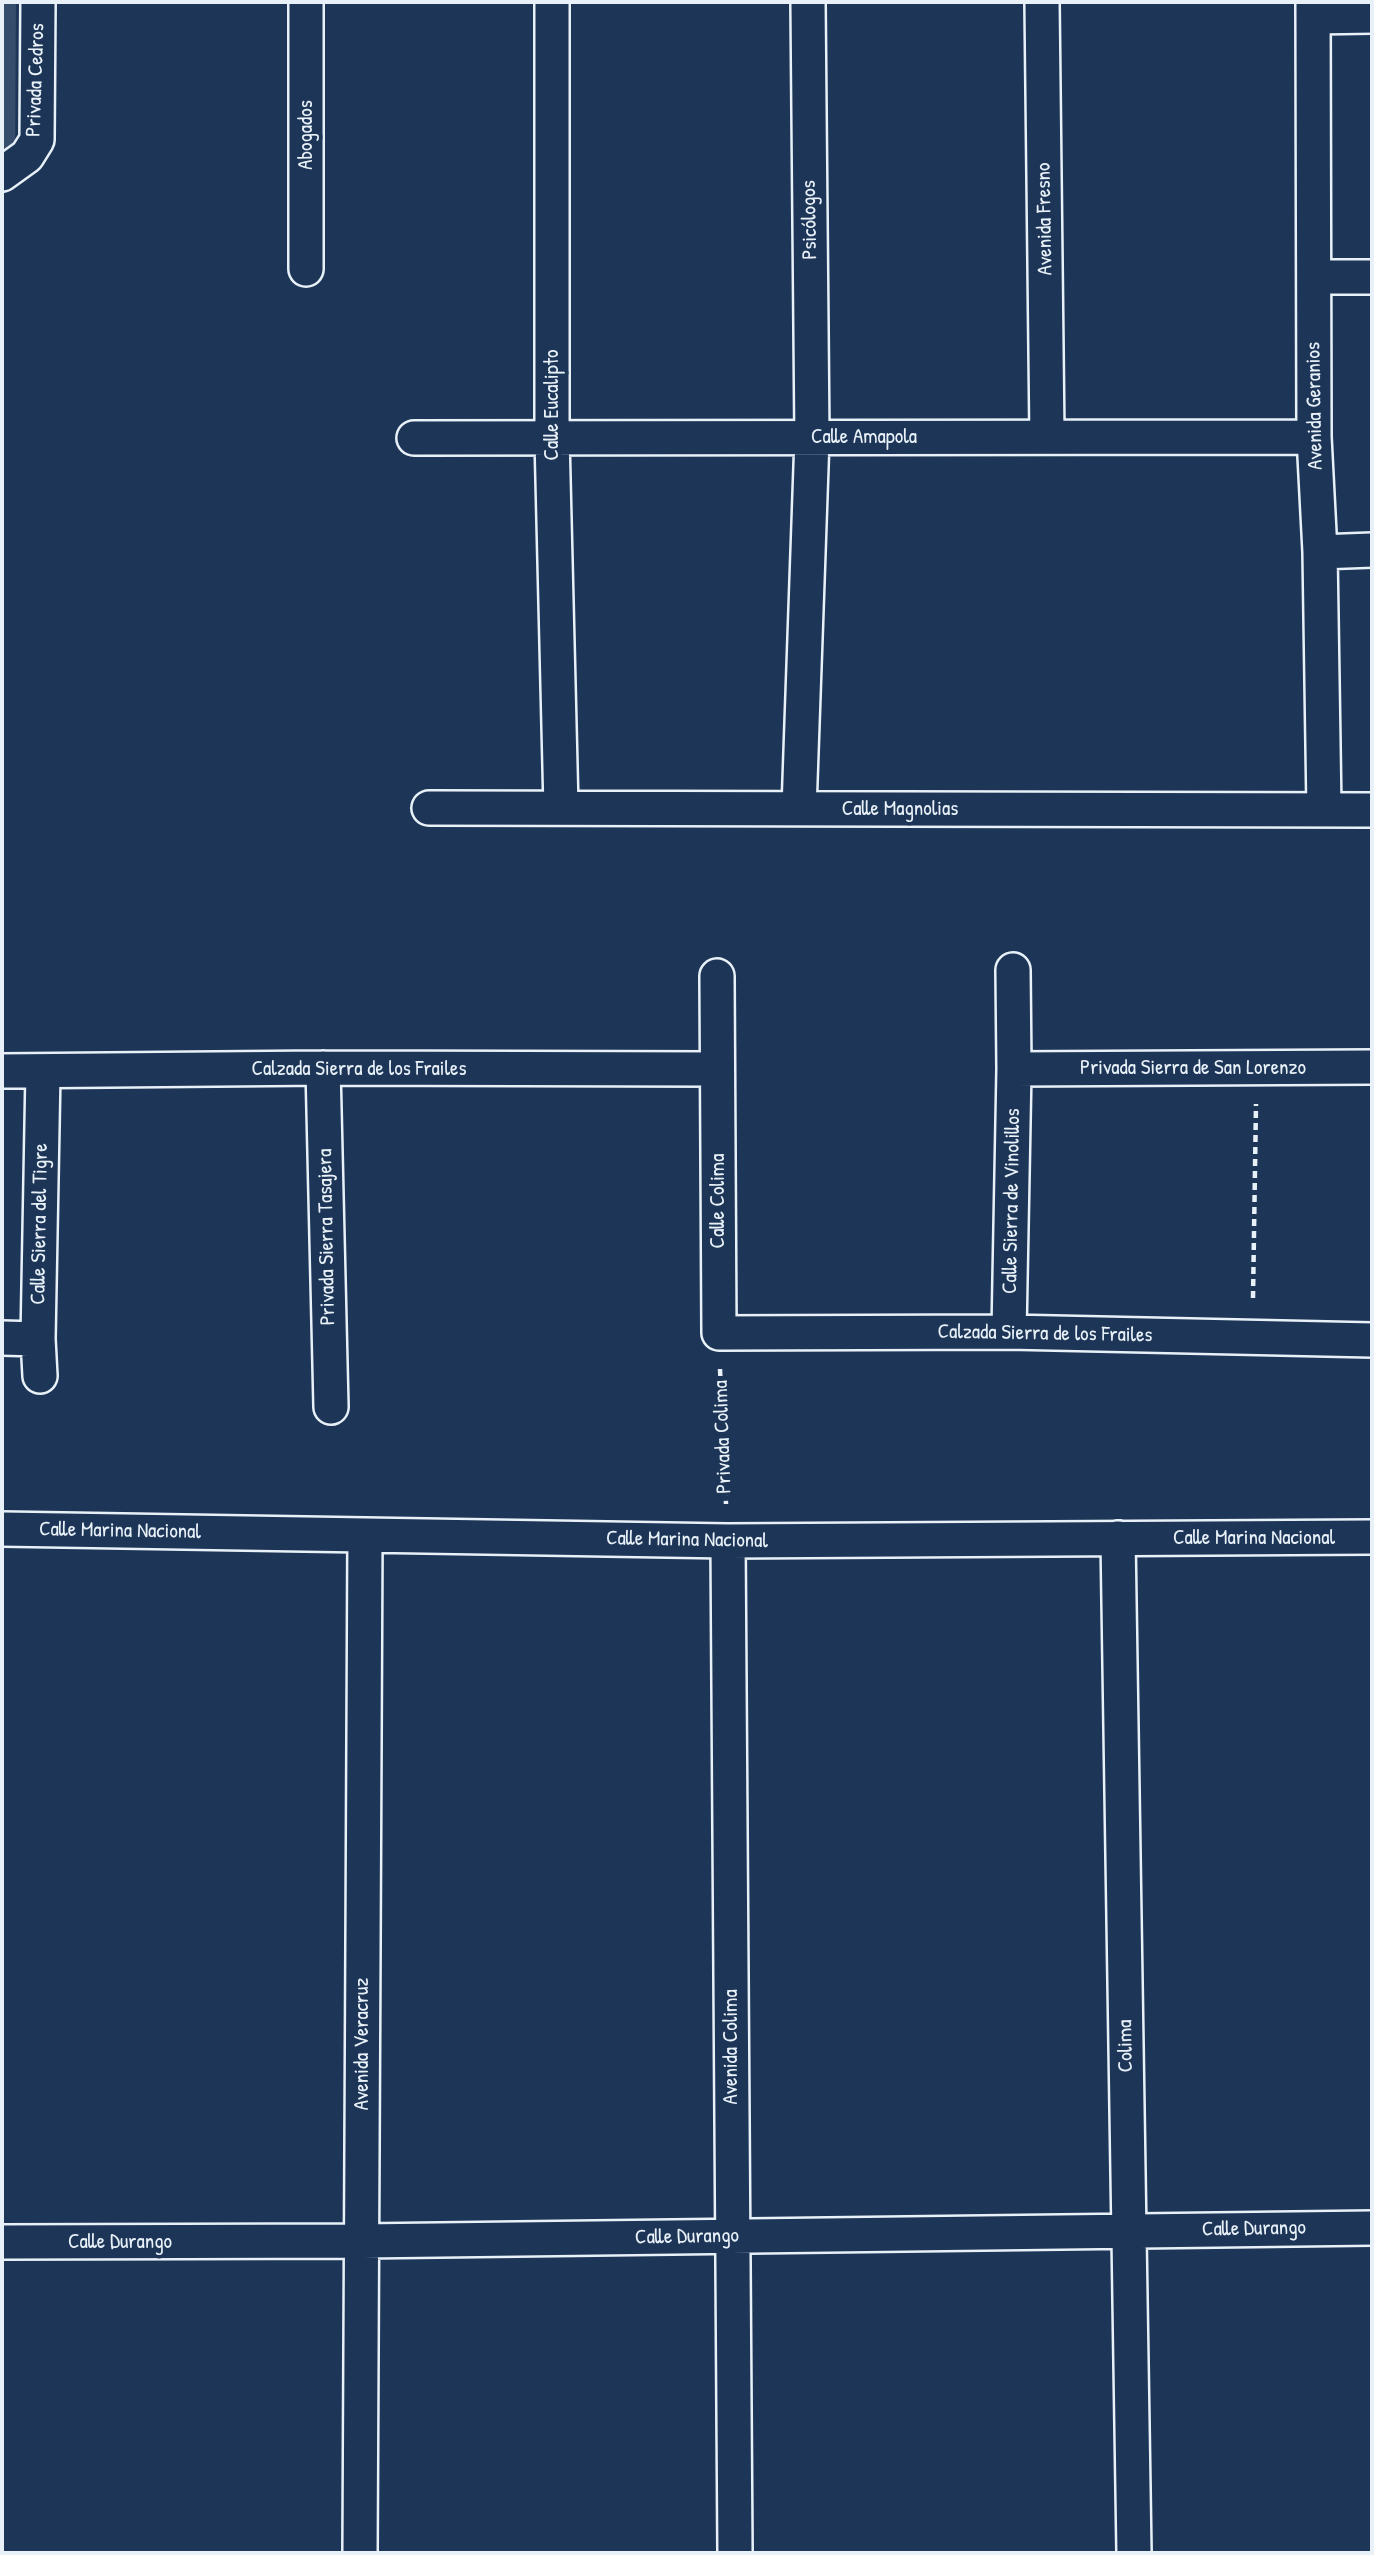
<!DOCTYPE html>
<meta charset="utf-8">
<style>
body{margin:0}
#map{position:relative;width:1374px;height:2555px;overflow:hidden;background:#1d3557;font-family:"Patrick Hand",sans-serif}
canvas{display:block}
.frame{position:absolute;inset:0;border:4px solid #e8f1f8;pointer-events:none}
</style>
<div id="map">
<canvas width="1374" height="2555"></canvas>
<div class="frame"></div>
</div>
<script>
const ctx = document.querySelector('canvas').getContext('2d');
ctx.lineJoin = 'round';
function paint(path, color) {
  ctx.fillStyle = color;
  ctx.fill(path, 'evenodd');
}
function stroke(path, color, width, dash) {
  ctx.strokeStyle = color;
  ctx.lineWidth = width;
  ctx.lineCap = dash ? 'butt' : 'round';
  ctx.setLineDash(dash || []);
  ctx.stroke(path);
}
function drawText(font, color, halo, rows, align = 'center') {
  ctx.font = font + ' "Patrick Hand",sans-serif';
  ctx.lineWidth = 7;
  ctx.setLineDash([]);
  ctx.textBaseline = 'middle';
  ctx.strokeStyle = halo;
  ctx.fillStyle = color;
  for (const [text, x, y, turn = 0] of rows) {
    ctx.save();
    ctx.translate(x, y);
    ctx.rotate((+turn || 0) * Math.PI / 180);
    ctx.textAlign = isNaN(turn) ? turn : align;
    if (halo) ctx.strokeText(text, 0, 0);
    ctx.fillText(text, 0, 0);
    ctx.restore();
  }
}
paint(new Path2D(`
 M2,2H16L15,166H2Z`), '#374d6c');
const street = new Path2D(`
 M306,2V269
 M552,2V438L561,808
 M1042,2L1047,437
 M1313,2L1314,437L1320,552L1324,810
 M1313,17L1372,16
 M2,174L27,156L37,140L38,2
 M1315,277H1372
 M414,438L1314,437
 M1320,552L1372,550
 M429,808L1372,810
 M799,809L812,438L808,2
 M717,976L719,1333L1009,1332L1372,1340
 M323,1068L331,1407
 M1014,1069L1372,1067
 M2,1071L323,1068L717,1069
 M1009,1332L1014,1069L1013,970
 M2,1338L38,1339
 M40,1376L38,1339L43,1072
 M2,1529L728,1541L1372,1537
 M1118,1538L1134,2553
 M728,1541L735,2553
 M2,2242L362,2241L1372,2228
 M360,2553L365,1535`);
stroke(street, '#e8f1f8', 38);
stroke(new Path2D(`
 M1253,1298L1256,1104
 M720,1369L726,1504`), '#e8f1f8', 4.5, [7, 5]);
stroke(street, '#1d3557', 33);
drawText('21px', '#e8f1f8', '#1d3557', [
 ["Privada Cedros",36,80,-88],
 ["Abogados",306,135,-90],
 ["Avenida Fresno",1045,219,-91],
 ["Psicólogos",810,220,-91],
 ["Calle Eucalipto",552,405,-90],
 ["Avenida Geranios",1315,406,-91],
 ["Calle Amapola",864,437],
 ["Calle Magnolias",900,809],
 ["Privada Sierra de San Lorenzo",1193,1068],
 ["Calzada Sierra de los Frailes",359,1069],
 ["Calle Colima",718,1201,-90],
 ["Calle Sierra de Vinolillos",1012,1201,-89],
 ["Calle Sierra del Tigre",40,1224,-89],
 ["Privada Sierra Tasajera",327,1237,-91],
 ["Calzada Sierra de los Frailes",1045,1334,1],
 ["Privada Colima",723,1437,-92],
 ["Calle Marina Nacional",120,1531,1],
 ["Calle Marina Nacional",1254,1538],
 ["Calle Marina Nacional",687,1540,1],
 ["Avenida Veracruz",362,2044,-90],
 ["Colima",1126,2046,-91],
 ["Avenida Colima",731,2047,-90],
 ["Calle Durango",1254,2229,-1],
 ["Calle Durango",687,2237,-1],
 ["Calle Durango",120,2242]
]);
</script>
